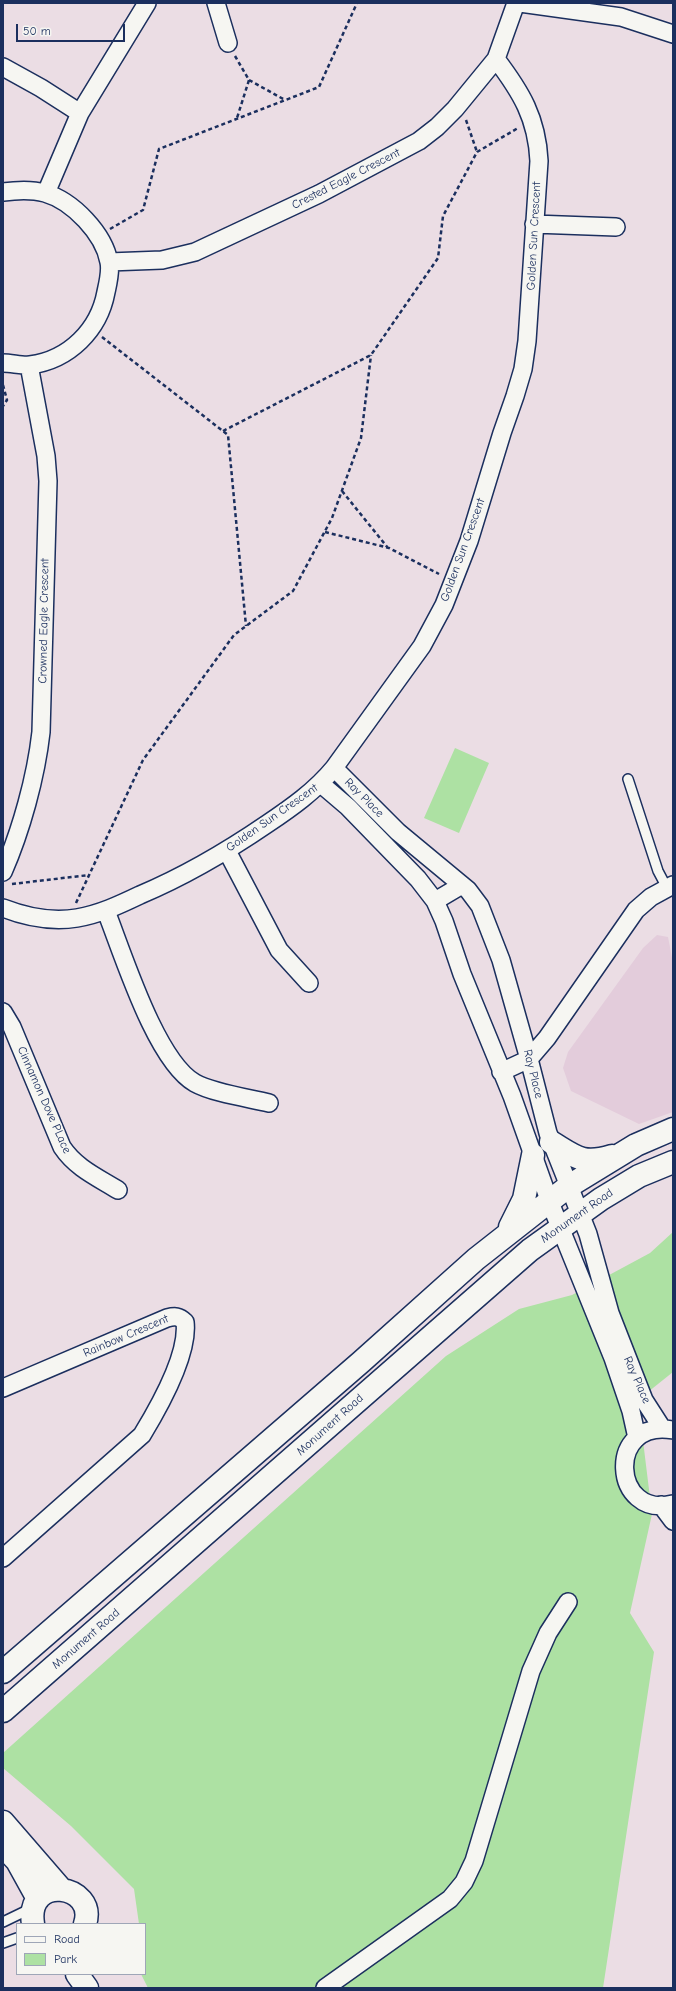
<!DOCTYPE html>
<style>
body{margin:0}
#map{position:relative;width:676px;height:1991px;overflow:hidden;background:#ebdde4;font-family:"Comic Neue",sans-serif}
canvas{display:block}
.frame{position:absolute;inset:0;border:4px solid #1b2f5e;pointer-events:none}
.legend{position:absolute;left:16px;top:1923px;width:130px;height:52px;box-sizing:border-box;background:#f6f6f2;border:1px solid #9ea6b7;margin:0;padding:5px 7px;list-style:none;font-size:12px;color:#1b2f5e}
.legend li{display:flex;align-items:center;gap:8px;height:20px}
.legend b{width:20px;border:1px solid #9ea6b7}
.scale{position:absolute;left:16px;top:24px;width:109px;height:18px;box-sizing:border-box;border:2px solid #1b2f5e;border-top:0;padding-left:5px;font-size:12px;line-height:14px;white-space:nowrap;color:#1b2f5e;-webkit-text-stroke:3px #f6f6f2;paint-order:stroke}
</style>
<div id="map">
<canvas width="676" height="1991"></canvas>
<div class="frame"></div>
<ul class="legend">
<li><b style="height:5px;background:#f6f6f2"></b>Road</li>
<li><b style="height:11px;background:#ade1a3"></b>Park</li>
</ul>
<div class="scale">50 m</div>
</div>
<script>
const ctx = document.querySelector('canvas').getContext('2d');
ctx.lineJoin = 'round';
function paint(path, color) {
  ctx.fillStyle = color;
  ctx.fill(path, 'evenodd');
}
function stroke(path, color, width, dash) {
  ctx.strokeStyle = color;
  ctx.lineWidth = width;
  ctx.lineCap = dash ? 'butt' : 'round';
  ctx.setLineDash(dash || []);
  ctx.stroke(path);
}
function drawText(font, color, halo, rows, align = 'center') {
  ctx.font = font + ' "Comic Neue",sans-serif';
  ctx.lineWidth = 3;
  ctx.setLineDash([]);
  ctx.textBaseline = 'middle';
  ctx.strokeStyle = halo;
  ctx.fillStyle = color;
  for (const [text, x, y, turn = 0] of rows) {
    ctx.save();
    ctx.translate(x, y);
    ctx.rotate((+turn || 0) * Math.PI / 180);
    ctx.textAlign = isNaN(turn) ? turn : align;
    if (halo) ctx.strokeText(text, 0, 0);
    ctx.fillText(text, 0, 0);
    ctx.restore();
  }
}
paint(new Path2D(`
 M657,935L668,937L673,963V1112L639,1124L571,1091L563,1068L568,1052L643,948Z`), '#e3ccdb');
paint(new Path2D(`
 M455,748L489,763L459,833L424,818Z
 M673,1232V1372L638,1400L652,1514L630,1613L654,1652L603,1988H148L141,1974H145V1924H139L134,1889L71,1826L3,1768V1753L446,1356L519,1309L572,1295L650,1253Z`), '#ade1a3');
const service = new Path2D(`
 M628,779L658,871L667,888
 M3,1922L32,1908
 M3,1943L17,1938`);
const minor = new Path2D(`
 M216,3L228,43
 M520,3L621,17L673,34
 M3,67L41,88L80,113
 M3,192C17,190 31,189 45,193C73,201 104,234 109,262C111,271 108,283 106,292C99,330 69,360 30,365C22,366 12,363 3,363
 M46,193L80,113L147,3
 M534,224L616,227
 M109,262L162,260L195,252L319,194L419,141L437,127L455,109L496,59L516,3
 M334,768L398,832L468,890L480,906L501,960L529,1059L548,1133L588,1234L610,1313L644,1400L662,1428
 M321,784L348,807L418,879L435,901L444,921L462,974L512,1096L549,1200L613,1358L631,1411L637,1438
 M227,851L279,950L309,983
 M3,872C21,831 36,777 41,732L48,481L46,456L29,365
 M435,901L462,885
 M3,908C26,917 52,922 77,918C100,914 119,905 140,895C185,876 226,852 267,824C291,808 315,791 334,768L422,646L444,605L469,541L502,433L515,396L523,369L527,341L539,161C537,118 521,92 496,59
 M106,911C123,954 156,1061 195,1083C213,1093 248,1098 269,1103
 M3,1012L12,1027L62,1147C76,1168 97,1177 118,1190
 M501,1072L529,1059L547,1038L636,910L651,897L673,885
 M3,1388L167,1318C175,1316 179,1316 185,1322C189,1354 159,1407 142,1435L3,1558
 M673,1430C605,1418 612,1520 673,1504
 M661,1505L673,1521
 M325,1988L450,1899L464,1882L474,1861L531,1671L548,1633L568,1602`);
const tertiary = new Path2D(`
 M3,1822L61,1889
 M3,1846L17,1861L38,1899
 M33,1924C25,1873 98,1884 85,1924
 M77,1974L87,1988`);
const secondary = new Path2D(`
 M551,1142C576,1157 582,1165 612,1156
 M510,1227L524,1199L533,1155
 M3,1672L361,1362L476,1259L569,1186L636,1145L673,1129
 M3,1711L530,1250L601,1199L639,1176L673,1162`);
stroke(service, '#1b2f5e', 12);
stroke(minor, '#1b2f5e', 20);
stroke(tertiary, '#1b2f5e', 25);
stroke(secondary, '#1b2f5e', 25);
stroke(new Path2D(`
 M235,56L249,80L237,118
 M249,80L285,100
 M466,120L477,152
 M110,229L143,210L159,149L319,87L357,3
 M102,337L228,435L246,626
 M3,385L7,400L3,406
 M223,431L371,355L438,258L443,216L477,152L518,128
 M342,491L388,548
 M325,532L389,548L439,574
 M12,884L89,875
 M76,903L143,760L234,635L293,591L332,518L361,438L371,355`), '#1b2f5e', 2.5, [4, 3]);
stroke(service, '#f6f6f2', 9);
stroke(minor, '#f6f6f2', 17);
stroke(tertiary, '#f6f6f2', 22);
stroke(secondary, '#f6f6f2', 22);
drawText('12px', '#1b2f5e', '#f6f6f2', [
 ["Crested Eagle Crescent",346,179,-27],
 ["Golden Sun Crescent",534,236,-87],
 ["Golden Sun Crescent",463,550,-70],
 ["Crowned Eagle Crescent",44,621,-89],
 ["Ray Place",364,798,45],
 ["Golden Sun Crescent",272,818,-35],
 ["Ray Place",533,1074,76],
 ["Cinnamon Dove PLace",44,1100,66],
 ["Monument Road",577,1216,-35],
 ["Rainbow Crescent",126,1336,-23],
 ["Ray Place",637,1380,66],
 ["Monument Road",330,1425,-42],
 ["Monument Road",86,1639,-41]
]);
</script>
